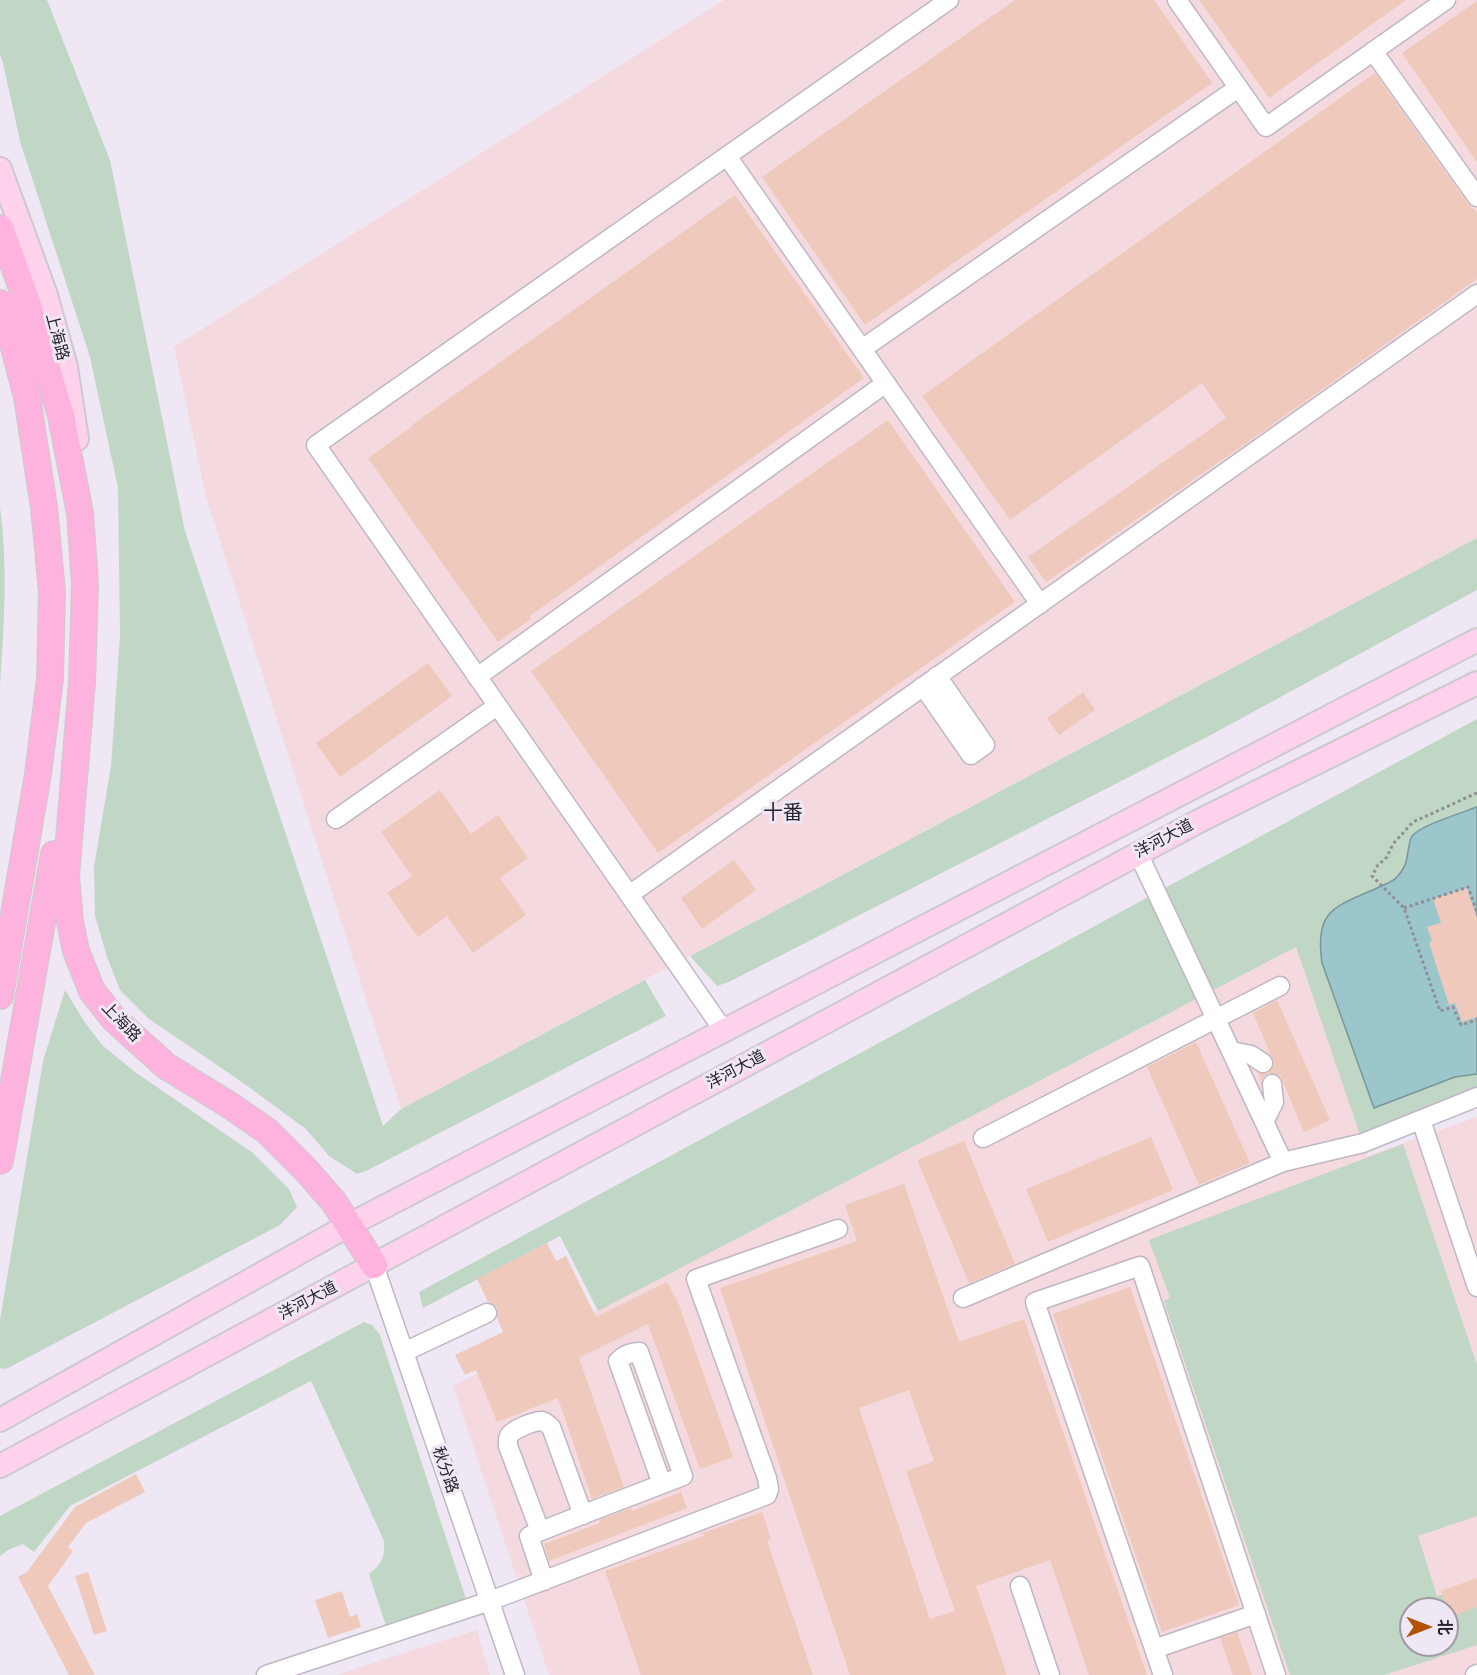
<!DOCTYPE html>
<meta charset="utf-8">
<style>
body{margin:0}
#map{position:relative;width:1477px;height:1675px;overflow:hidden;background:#f0e7f5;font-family:"IBM Plex Sans","Noto Sans SC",sans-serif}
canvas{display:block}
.north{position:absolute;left:1399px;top:1597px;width:60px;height:60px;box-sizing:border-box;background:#f0e7f5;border:2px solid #a099a4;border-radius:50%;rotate:90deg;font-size:16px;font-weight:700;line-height:24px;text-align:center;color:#28252a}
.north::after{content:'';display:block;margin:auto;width:21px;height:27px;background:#b25306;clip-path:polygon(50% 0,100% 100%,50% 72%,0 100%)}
</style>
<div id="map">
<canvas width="1477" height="1675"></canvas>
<div class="north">北</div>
</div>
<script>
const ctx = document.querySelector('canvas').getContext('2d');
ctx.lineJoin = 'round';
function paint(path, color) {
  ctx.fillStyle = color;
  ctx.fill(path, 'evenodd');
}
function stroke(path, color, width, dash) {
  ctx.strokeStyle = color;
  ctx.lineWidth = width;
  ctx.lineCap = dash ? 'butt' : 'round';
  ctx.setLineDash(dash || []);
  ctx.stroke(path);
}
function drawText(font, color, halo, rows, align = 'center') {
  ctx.font = font + ' "IBM Plex Sans","Noto Sans SC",sans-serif';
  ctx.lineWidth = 6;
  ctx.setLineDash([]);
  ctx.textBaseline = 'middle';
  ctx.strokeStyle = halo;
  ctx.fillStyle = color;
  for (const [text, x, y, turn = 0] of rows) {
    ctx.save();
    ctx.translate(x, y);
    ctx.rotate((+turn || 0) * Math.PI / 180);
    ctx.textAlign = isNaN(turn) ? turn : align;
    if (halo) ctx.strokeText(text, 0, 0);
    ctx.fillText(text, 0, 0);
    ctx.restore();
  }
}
paint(new Path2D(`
 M724,0H1477V538L401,1109L206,497L174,347Z
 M1296,947L1368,1156L1477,1117V1675H549L453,1386ZM1411,1609H1447V1645H1411Z
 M477,1630L490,1675H337L385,1659Z`), '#f4d9df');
paint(new Path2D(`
 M0,0H47L110,160L185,531L383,1126L401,1109L645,980L666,1016L368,1170L357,1174L329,1156L306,1129L239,1080L149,1019L120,990L107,957L95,916L94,866L111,766L120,635L118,488L90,357L20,141L3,63L0,55Z
 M0,507C8,567 4,626 0,686Z
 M1477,538V590L1209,736L729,982L717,986L690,956Z
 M1477,719V1090L1361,1138L1296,947L598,1311L560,1236L423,1308L419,1292Z
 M65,990L84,1021L102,1045L135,1072L253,1153L289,1189L297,1207L280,1225L6,1369L0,1368V1320L43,1061Z
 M1403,1144L1477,1365V1516L1418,1536L1437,1596L1477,1582V1645L1384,1675H1290L1164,1301L1170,1298L1149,1240ZM1411,1609H1447V1645H1411Z
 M364,1322L372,1325L380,1335L466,1599L386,1626L369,1574C382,1564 385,1557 384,1541L311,1381L70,1506L34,1552L23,1544L8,1550L0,1556V1516Z`), '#c1d7c6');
const water = new Path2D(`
 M1477,807V1074L1455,1077L1374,1108L1322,963C1314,909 1335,907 1377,888C1383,885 1393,882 1397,877C1410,864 1406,852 1411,838C1415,827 1464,812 1477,807Z`);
paint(water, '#9bc6cc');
stroke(water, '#78969b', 1.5);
paint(new Path2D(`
 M1015,0H1154L1212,83L865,325L762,177Z
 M1199,0H1406L1269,98Z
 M1477,1V162L1402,53Z
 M1375,73L1468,204L1477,212V279L1245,444L1046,582L1028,557L1226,418L1202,383L1010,520L922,396Z
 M735,195L864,378L530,616L531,619L498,642L368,458L413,426L412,425Z
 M888,420L1015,602L658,853L531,671Z
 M428,663L452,696L340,777L316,743Z
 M1083,692L1095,710L1059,735L1047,718Z
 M440,790L471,834L498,815L528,858L500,878L526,915L473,953L447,916L418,937L387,893L412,876L381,832Z
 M734,860L756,890L702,929L681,898Z
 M1467,888L1477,918V1017L1462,1022L1455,1003L1449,1005L1429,943L1432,941L1427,927L1441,923L1433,899Z
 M1277,1000L1330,1120L1304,1132L1281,1077L1270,1073L1265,1075L1261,1081L1258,1073H1268L1274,1063L1253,1013Z
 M1196,1042L1250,1163L1199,1185L1147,1067Z
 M1151,1137L1173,1190L1048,1242L1026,1189Z
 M964,1141L1015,1264L969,1283L917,1160Z
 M904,1184L959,1342L1024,1319L1147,1675H1089L1050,1560L976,1586L1007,1675H850L720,1288L857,1241L845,1205ZM909,1390L934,1461L906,1471L955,1611L930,1619L859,1408Z
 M547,1243L556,1261L566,1256L596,1317L667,1282L679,1305L733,1457L700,1469L648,1324L579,1358L624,1487L592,1499L558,1398L497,1422L476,1370L465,1375L455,1355L503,1332L497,1318V1308L488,1302L477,1279Z
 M1130,1287L1239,1605L1162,1632L1053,1314Z
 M136,1474L145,1492L86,1523L68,1547L73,1551L48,1586L95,1675H69L18,1577L27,1572L75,1507Z
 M681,1492L687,1508L549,1561L544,1544L600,1523L599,1520L631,1508L632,1511Z
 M762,1512L771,1539L767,1541L813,1675H641L605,1571L704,1536L703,1533Z
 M88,1572L107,1631L94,1635L75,1576Z
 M1477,1578V1607L1450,1617L1441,1591Z
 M342,1591L350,1617L357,1614L361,1627L328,1638L315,1600Z
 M1237,1632L1252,1675H1233L1220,1638Z`), '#efcabc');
const minor = new Path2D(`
 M1177,0L1266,127L1446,0
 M1373,51L1477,197
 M727,156L1040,604
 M862,349L1238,88
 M477,677L886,383
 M923,686L971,755L985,745L937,676
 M336,819L497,706
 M1138,853L1283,1162
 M629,895L1477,294
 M724,1031L316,445L949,0
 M1231,1051L1251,1055L1263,1063
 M1421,1120L1477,1287
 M1264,1122L1274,1102L1272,1084
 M983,1138L1280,986
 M374,1265L515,1675
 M963,1298L1283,1162L1363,1143L1477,1097
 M404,1352L487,1313
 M540,1531L508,1446C508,1442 507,1440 509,1436C513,1429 534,1421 542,1421C546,1422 547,1424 551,1427L583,1515
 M544,1581L529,1536C580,1515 632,1496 683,1476L639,1352C630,1352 624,1355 618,1361L662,1484
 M1020,1586L1050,1675
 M1154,1649L1256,1614
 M266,1675L490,1601L767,1495L769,1489L767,1478L696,1279L838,1229
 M1163,1675L1035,1302L1140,1266L1276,1675
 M1475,1675L1477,1674`);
const major = new Path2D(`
 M0,169L46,295L66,367L77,439
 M0,1420L349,1225L1477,640
 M0,1466L1199,821L1477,683`);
const highway = new Path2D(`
 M0,228L27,302L61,416L80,513L85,584L82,682L66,876L70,922L76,951L92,991L114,1019L166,1066L231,1106L267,1131L306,1170L334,1202L374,1265
 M0,303L10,332L27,397L44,507L52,592L50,679L38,774L0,996
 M0,1161L54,854`);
stroke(minor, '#bfb7c4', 21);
stroke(major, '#cbcbcc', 26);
stroke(highway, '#cbcbcc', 28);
stroke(new Path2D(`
 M1477,793L1413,822L1393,844L1387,857L1378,865L1372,876L1404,908L1440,1011L1453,1007L1461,1025L1477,1020
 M1404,908L1468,887L1477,912`), '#928c95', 3, [3, 3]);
stroke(minor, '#fff', 18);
stroke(major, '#fed1ec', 22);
stroke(highway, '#feb3df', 26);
drawText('16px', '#28252a', '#f0e7f5', [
 ["上海路",57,337,75],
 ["洋河大道",1164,839,-28],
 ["上海路",121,1022,46],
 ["洋河大道",736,1070,-28],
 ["洋河大道",308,1301,-28],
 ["秋分路",445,1470,71]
]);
drawText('20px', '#28252a', '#f0e7f5', [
 ["十番",783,813]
]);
</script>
